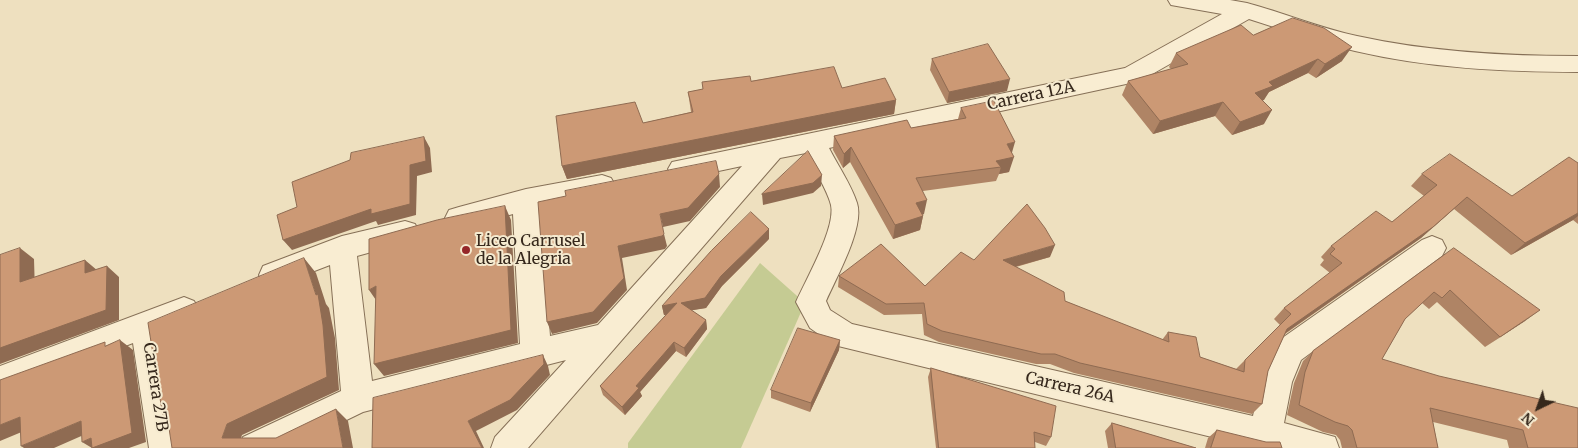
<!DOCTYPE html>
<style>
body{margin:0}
#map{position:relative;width:1578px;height:448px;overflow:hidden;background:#eee0bf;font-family:Merriweather,serif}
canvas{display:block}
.north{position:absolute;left:1513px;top:383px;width:50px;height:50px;-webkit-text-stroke:4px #f5eacf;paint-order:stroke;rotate:222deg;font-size:14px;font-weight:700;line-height:20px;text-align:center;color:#36281c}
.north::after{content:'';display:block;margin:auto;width:18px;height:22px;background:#36281c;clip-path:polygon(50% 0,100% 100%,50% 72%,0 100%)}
</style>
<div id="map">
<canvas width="1578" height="448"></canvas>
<div class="north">N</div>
</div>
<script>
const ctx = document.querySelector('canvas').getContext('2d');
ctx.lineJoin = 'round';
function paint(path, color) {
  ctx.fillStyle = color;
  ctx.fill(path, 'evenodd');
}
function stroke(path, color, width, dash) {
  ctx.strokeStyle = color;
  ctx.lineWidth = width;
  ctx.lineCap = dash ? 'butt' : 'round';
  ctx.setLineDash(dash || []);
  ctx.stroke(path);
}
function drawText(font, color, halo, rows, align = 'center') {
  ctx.font = font + ' Merriweather,serif';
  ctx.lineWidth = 4;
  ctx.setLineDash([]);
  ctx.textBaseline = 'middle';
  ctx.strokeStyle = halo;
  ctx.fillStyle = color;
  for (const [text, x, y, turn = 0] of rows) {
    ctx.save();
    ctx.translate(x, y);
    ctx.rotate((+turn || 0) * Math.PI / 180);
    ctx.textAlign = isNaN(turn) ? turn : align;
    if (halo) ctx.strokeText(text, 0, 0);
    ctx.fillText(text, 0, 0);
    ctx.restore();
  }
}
paint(new Path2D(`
 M760,263L805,303L741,448H628V443Z`), '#c5cb93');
const minor = new Path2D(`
 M1168,0H1230L1247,3C1284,13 1320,28 1357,36C1430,52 1504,56 1578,56V72C1503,72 1428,68 1355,51C1319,43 1284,30 1249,19L1140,81L829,148C838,166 851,184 857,203C865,227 836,278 826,301L830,310L852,324L1253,416L1260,382L1278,341L1422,240L1432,236L1442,240L1446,248L1442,256L1301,360L1292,382L1284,423L1335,437L1339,448H1257L834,345L810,328L796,302C806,279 836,228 831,205C827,189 813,168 806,153L780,158L528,448H491L495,437L566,360L363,412L289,448H239L243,437L341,391L330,265L273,287L263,284L259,275L263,266L342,236L405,221L415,224L419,232L415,240L357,256L372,381L520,344L513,214L459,229L449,226L445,218L449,210L459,207L526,189L602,175L611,178L615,185L611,192L540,208L550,336L598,325L742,166L681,179L672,176L668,169L672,162L1125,68L1222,14L1171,5Z
 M184,297L194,301L199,310L194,319L162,332L181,448H149L133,343L0,394V366Z`);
stroke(minor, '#867057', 2);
paint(minor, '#f9edd2');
paint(new Path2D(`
 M1253,35L1342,61L1316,78L1308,73L1269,92L1263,100L1264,124L1232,135L1215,116L1153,134L1122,95L1128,81L1171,69L1169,67L1176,53Z
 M932,59L1007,91L947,103L930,70Z
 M751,81L842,88L896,100L894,114L567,179L562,166L643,123L691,112L688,92L703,89L702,82Z
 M961,108L1012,153L1009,172L999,174L996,181L923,191L924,214L922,215L923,216L920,230L893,239L850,162L843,168L833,150L834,136L911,128L958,119Z
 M1578,163V224L1573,220L1511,255L1454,209L1421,238L1285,334L1268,371L1262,404L1252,414L1074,373L1050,364H1036L939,342L924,335L922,314L884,315L838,287L839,276L925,286L974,260L1050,257L1016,267L1065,301L1162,340L1168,332L1200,357L1236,369L1280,325L1274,319L1284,308L1330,273L1320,265L1324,260L1321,257L1331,246L1392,222L1424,196L1411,186L1422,174L1512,196Z
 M769,239L722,286L706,308L691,310L706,320L707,329L686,357L676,351L640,392L642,396L625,415L603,395L600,386L666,315H664L662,306Z
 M1454,248L1525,321L1485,347L1437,302L1429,309L1422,303L1405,319L1382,359L1578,448H1509L1507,440L1433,422L1438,448H1342L1340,440L1336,435L1323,432L1287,415L1294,383L1303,361L1313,351Z
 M840,340L839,350L810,412L771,398V390Z
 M931,368L1051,437L1046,446L1035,442V448H936L928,377Z
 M1112,423L1196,448H1108L1105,431Z
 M1217,430L1282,448H1205L1208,438Z`), '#af8465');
paint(new Path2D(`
 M1352,47L1342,61L1316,78L1325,64Z
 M1318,59L1308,73L1269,92L1264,100L1247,106L1255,93L1269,82Z
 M1010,79L1007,91L947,103L949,92Z
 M896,100L894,114L567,179L562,166Z
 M1223,102L1215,116L1153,134L1160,121Z
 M1272,110L1264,124L1232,135L1240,122Z
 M424,137L430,148L432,172L417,176L416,215L378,225L376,221L292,250L283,240L410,165Z
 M1015,142L1011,156L1007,144Z
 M851,147L850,162L843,168L844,154Z
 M1014,157L1009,172L999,174L1001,167L996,161Z
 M719,174L720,187L690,221L663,227L660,214Z
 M822,175L821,186L813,193L763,205L762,194Z
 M1467,197L1421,238L1277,339L1287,329Z
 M927,200L924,214L914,217L916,203Z
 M505,206L511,220L518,343L384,376L374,364Z
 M1578,213V216L1573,220L1511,255L1525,243Z
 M923,216L920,230L893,239L895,225Z
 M769,229V239L722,286L706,308L682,312L681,303L721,276Z
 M664,234L667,246L665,249L622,258L627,290L597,323L552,334L547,322L618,246Z
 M1055,245L1050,257L999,271L1003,260Z
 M20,248L34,259L35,293L20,282Z
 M304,258L316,273L326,304L329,308L335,338L339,390L242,435L238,448L222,438L227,424L316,295Z
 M85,260L98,271L85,273Z
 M107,266L119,277V320L0,364V348Z
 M376,286L378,303L369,290Z
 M677,303L679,313L664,315L662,306Z
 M1540,310L1525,321L1485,347L1500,337Z
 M706,320L707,329L686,357L684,348Z
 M120,340L133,350L146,442L129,448H92L82,442L91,438Z
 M840,340L839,350L810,412L811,403Z
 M674,342L676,351L640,392L642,396L625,415L622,407L636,386Z
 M543,355L548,366L550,375L517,410L476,431L484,448H482L468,421Z
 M336,409L348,421L353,448H343Z
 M20,417L36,426L0,441V425Z
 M81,421L95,430L54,448H24L21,446Z`), '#8f6b52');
const building = new Path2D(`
 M1293,18L1324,28L1352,47L1325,64L1318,59L1269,82L1273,86L1255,93L1272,110L1240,122L1223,102L1160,121L1128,81L1188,64L1176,53L1241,25L1253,35Z
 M988,44L1010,79L949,92L932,59Z
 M834,67L842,88L885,78L896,100L562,166L556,116L635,102L643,123L693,112L688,92L703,89L702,82L750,76L751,81Z
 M994,101L1015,142L1007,144L1014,157L996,161L1001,167L916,178L927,200L916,203L923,216L895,225L851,147L844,154L834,136L907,120L911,128L966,118L961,108Z
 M424,137L426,161L410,165V204L371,214V209L283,240L277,215L297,207L292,182L350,160L351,153Z
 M808,151L822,175L813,183L762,194Z
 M1450,154L1512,196L1569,157L1578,163V213L1525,243L1467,197L1433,227L1287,329L1268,371L1262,404L1080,363L1055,354H1041L942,331L927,324L924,303L886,304L839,276L881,244L925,286L961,252L974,260L1027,204L1045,228L1055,245L1003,260L1064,292L1065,301L1169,342L1168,332L1196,337L1200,357L1244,372L1245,360L1291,314L1284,308L1342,263L1330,254L1335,249L1331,246L1376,211L1392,222L1437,185L1422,174Z
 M716,161L719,174L688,208L660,214L664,234L662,236L618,246L624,278L593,312L547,322L538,202L566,196L565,191Z
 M505,206L511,330L374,364L376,286L369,290V239L437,220Z
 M751,212L769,229L721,276L705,298L681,303L706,320L684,348L674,342L636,386L639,388L622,407L600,386L677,303L662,306L711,251Z
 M20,248V282L85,260V273L107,266L106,310L0,348V255Z
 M1454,248L1540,310L1500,337L1450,290L1442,298L1434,292L1405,319L1382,359L1439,376L1578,408V448H1528L1523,430L1430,408L1438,448H1357L1352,430L1348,426L1335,422L1299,405L1305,372L1313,351Z
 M304,258L316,295L318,294L323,325L327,377L227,424L222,438H276L336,409L343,448H172L167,415L163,417L148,323Z
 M798,328L840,340L811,403L771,390Z
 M120,340L132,433L92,448L91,438L82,442L81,421L21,446L20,417L0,425V380L105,342V346Z
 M543,355L544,364L510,400L468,421L482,448H372L373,398Z
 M931,368L1056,406L1051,437L1034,432L1035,448H939Z
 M1112,423L1196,448H1116Z
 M1217,430L1266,442H1280L1282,448H1211Z`);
paint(building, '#cc9975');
stroke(building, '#8f6b52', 1);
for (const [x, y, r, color] of [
 [466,250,5,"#952728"]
]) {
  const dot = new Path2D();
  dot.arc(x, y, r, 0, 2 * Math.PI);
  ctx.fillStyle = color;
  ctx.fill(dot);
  stroke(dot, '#f5eacf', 2);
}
drawText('16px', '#36281c', '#f5eacf', [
 ["Carrera 12A",1031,96,-12],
 ["Carrera 27B",155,387,81],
 ["Carrera 26A",1070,388,13]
]);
drawText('16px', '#36281c', '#f5eacf', [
 ["Liceo Carrusel",476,241],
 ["de la Alegria",476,259]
], 'left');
</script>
